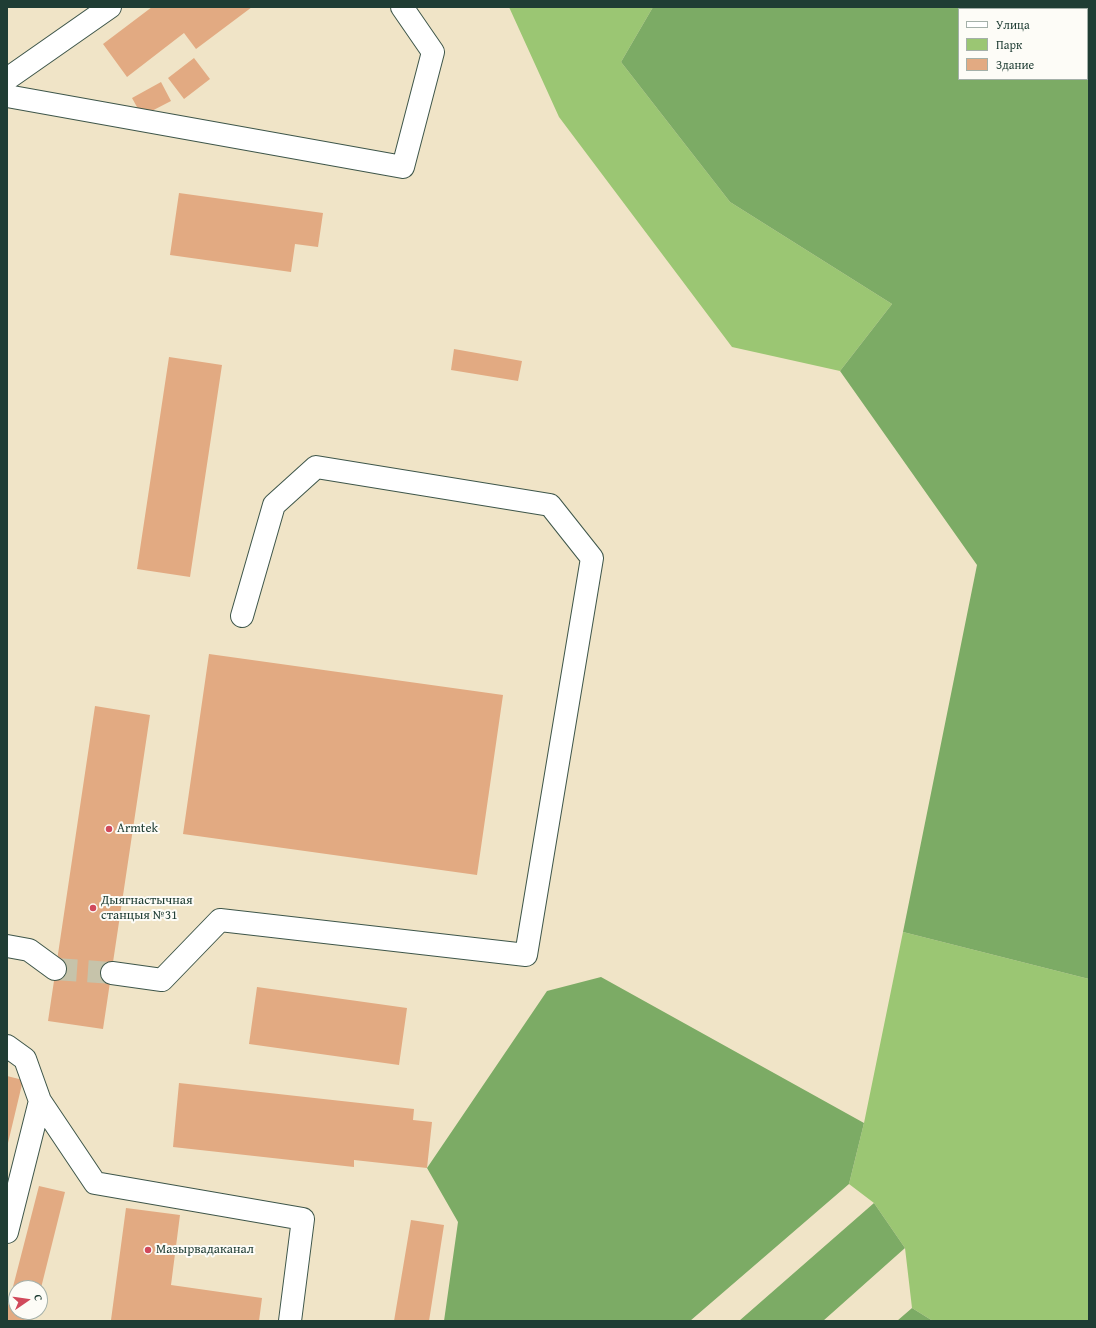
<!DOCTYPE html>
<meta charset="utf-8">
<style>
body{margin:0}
#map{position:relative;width:1096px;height:1328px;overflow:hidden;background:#f0e4c7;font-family:"Gentium Book Plus",serif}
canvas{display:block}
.frame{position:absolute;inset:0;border:8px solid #1f3d34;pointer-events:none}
.legend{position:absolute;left:958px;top:8px;width:130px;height:72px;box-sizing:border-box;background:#fdfcf7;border:1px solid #a4b0a9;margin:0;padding:5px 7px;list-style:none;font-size:12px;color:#1f3d34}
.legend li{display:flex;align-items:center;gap:8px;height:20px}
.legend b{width:20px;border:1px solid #a4b0a9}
.north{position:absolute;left:8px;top:1280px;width:40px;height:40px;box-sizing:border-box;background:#fdfcf7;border:1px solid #a4b0a9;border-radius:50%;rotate:77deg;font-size:11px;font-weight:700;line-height:16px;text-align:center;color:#1f3d34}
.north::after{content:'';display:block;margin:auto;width:14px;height:18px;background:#d1495b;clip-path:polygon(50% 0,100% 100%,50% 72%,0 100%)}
</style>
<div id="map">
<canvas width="1096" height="1328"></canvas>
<div class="frame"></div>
<ul class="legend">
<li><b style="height:5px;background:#fff"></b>Улица</li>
<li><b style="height:11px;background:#9bc673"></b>Парк</li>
<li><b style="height:11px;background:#e2aa82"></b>Здание</li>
</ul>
<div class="north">С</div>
</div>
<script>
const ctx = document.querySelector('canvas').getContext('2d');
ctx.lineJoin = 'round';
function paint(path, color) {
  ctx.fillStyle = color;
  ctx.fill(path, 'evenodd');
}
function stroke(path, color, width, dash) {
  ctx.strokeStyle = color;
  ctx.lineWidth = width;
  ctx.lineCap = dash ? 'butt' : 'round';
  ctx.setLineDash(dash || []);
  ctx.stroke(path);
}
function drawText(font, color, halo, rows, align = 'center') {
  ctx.font = font + ' "Gentium Book Plus",serif';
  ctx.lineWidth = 4;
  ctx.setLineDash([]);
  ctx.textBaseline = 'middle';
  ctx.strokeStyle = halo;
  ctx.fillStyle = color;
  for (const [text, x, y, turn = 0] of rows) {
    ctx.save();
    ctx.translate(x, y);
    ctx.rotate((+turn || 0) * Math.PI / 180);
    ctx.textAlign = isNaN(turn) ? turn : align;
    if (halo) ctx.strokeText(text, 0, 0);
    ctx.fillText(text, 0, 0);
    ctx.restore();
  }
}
paint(new Path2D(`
 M509,7H653L621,62L730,202L892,304L840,371L732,347L559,117Z
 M903,932L1089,979V1321H933L912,1308L905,1248L874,1203L849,1184L864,1123Z`), '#9bc673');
paint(new Path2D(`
 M653,7H1089V979L903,932L977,565L840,371L892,304L730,202L621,62ZM959,9H1087V79H959Z
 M601,977L864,1123L849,1184L690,1321H444L458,1222L427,1168L547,991Z
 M874,1203L905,1248L823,1321H739Z
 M912,1308L933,1321H897Z`), '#7cab65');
paint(new Path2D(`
 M152,7H252L196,49L184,33L127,77L103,44Z
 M194,58L210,79L184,99L168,78Z
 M161,82L171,101L142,116L132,98Z
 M179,193L323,213L318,247L295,244L291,272L170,255Z
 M454,349L522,361L518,381L451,370Z
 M169,357L222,365L190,577L137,569Z
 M209,654L503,695L477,875L183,834Z
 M95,706L150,715L103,1029L48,1021Z
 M257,987L407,1008L399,1065L249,1044Z
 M7,1076L23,1080L8,1143H7Z
 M179,1083L414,1109L413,1120L432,1122L427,1168L354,1160V1167L173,1147Z
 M39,1186L65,1192L41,1288H16V1312H34L32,1321H7V1310Z
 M126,1208L180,1215L171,1285L262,1298L259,1321L111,1320Z
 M411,1220L444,1225L429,1321H394Z`), '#e2aa82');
stroke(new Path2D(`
 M55,969L112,973`), '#c6c3aa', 22, [22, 11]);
const minor = new Path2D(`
 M7,79L110,7
 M7,96L403,167L433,52L402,7
 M7,946L29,950L55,969
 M112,973L162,980L220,920L526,955L592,558L550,505L316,467L274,505L242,616
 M7,1046L25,1059L40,1101L95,1183L303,1219L290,1321
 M7,1232L40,1101`);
stroke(minor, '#3e564a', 24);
stroke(minor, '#fff', 22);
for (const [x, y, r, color] of [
 [109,829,4,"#d1495b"],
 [93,908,4,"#d1495b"],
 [148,1250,4,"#d1495b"]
]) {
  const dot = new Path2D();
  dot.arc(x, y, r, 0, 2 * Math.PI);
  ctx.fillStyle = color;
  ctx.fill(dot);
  stroke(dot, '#fdfcf7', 1.5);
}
drawText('13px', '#1f3d34', '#fdfcf7', [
 ["Armtek",117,829],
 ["Дыягнастычная",101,901],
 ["станцыя №31",101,916],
 ["Мазырвадаканал",156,1250]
], 'left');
</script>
